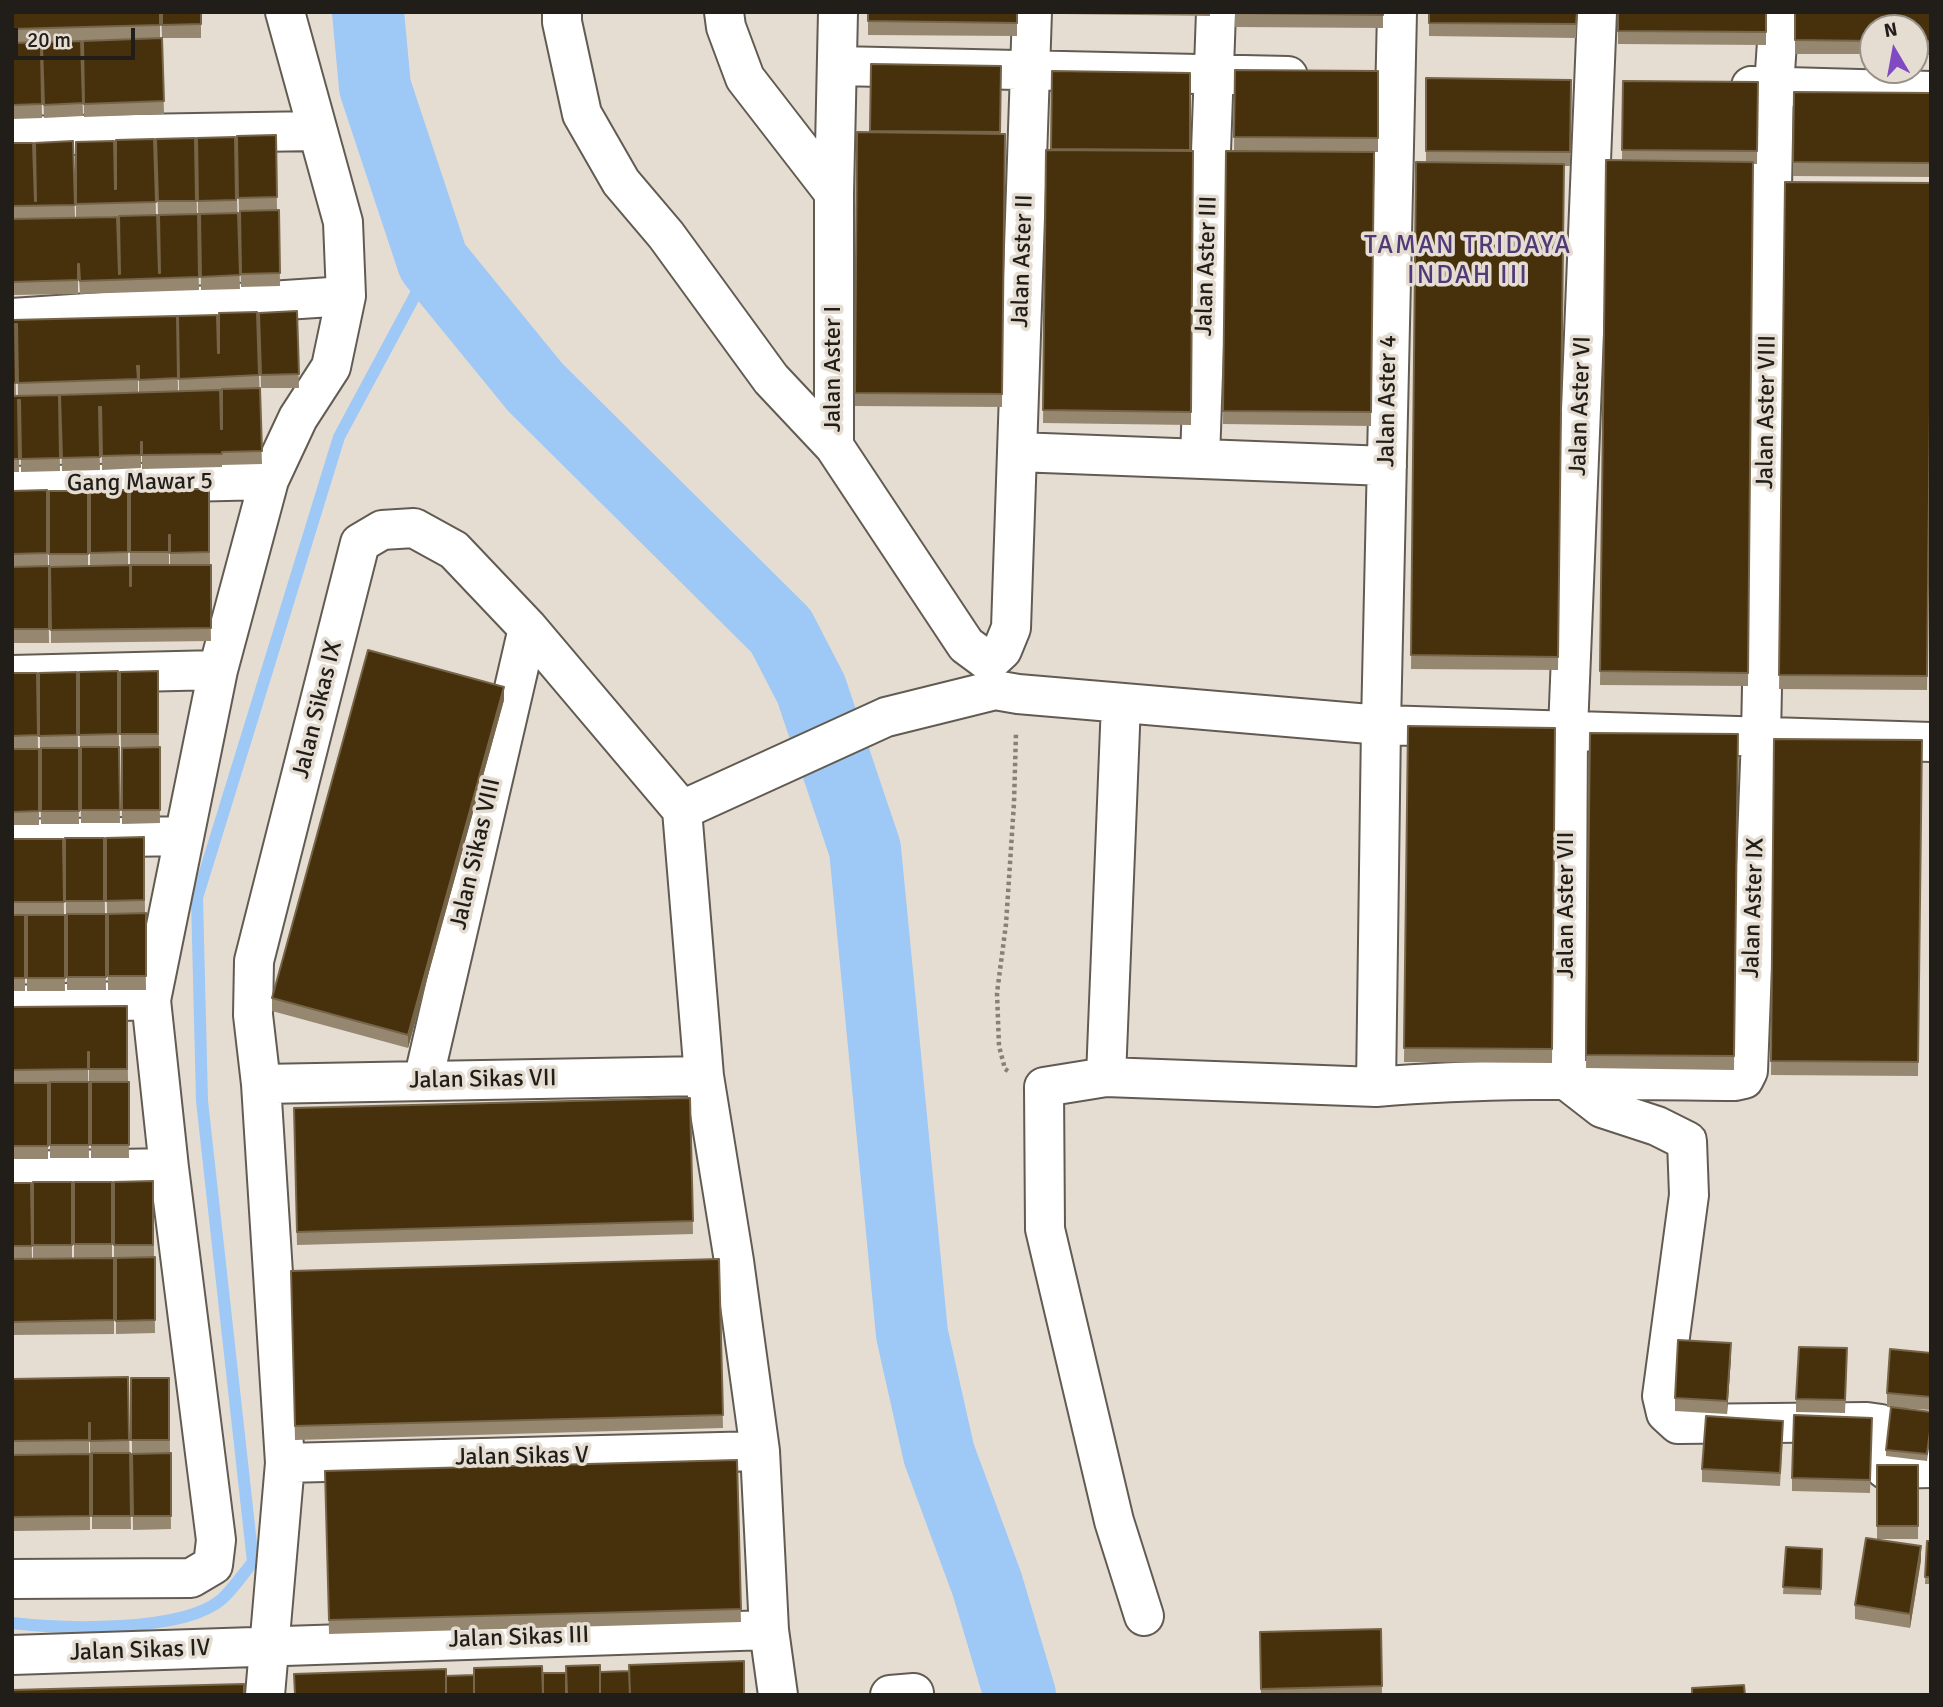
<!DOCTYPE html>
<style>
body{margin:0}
#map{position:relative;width:1943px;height:1707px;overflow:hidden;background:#e5ddd2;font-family:Signika,sans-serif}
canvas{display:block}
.frame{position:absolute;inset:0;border:14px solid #211e1a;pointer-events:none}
.north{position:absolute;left:1859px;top:14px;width:70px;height:70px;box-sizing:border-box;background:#e5ddd2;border:2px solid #979188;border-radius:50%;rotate:350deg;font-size:19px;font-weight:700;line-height:28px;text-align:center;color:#211e1a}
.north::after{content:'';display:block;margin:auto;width:24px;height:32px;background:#804ac2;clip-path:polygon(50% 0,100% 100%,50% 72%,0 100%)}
.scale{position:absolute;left:14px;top:28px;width:121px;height:32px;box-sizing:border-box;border:4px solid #211e1a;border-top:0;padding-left:9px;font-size:21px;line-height:24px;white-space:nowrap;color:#211e1a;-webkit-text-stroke:5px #e5ddd2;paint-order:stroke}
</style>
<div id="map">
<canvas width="1943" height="1707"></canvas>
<div class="frame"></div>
<div class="north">N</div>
<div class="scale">20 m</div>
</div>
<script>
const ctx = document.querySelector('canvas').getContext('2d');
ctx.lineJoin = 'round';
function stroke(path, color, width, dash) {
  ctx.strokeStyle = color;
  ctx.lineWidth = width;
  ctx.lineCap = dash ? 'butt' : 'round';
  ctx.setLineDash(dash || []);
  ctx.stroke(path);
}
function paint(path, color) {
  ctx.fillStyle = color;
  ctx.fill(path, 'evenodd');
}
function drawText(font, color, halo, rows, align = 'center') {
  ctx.font = font + ' Signika,sans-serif';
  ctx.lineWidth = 7;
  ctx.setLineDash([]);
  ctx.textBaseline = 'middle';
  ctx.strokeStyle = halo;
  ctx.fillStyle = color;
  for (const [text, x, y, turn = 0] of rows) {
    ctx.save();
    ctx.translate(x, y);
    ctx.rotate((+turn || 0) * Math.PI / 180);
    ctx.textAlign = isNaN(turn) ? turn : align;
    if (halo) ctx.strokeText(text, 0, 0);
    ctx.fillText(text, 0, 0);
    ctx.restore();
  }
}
stroke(new Path2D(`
 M12,1623C62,1629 183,1633 222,1599C233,1589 243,1574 253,1562L202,1101L197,898L339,437L433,262`), '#9ec8f6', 12);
stroke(new Path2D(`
 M368,12L375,87L433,262L535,387L781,631L811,689L865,849L912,1334L939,1454L987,1584L1020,1695`), '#9ec8f6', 72);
const minor = new Path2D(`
 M562,12V22L582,114L621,182L666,235L771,379L834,446
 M724,12L726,27L745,78L834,193
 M838,12L834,193V446L966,645L989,662
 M1397,12L1381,725L1376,1087C1496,1077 1616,1080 1735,1081L1744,1079L1748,1071L1761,737L1774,87L1779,12
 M1597,12L1568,730L1566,1080L1602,1108L1657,1126L1687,1141L1689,1195L1662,1396L1666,1413L1678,1424L1867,1422L1881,1424L1880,1462L1885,1469L1931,1468
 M837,66L1288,76
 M1751,86L1931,91
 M12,136L317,131
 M12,318L346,296
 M1017,452L1387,466
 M1200,458L1216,12
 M12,486L269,480
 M989,662L1002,650L1011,628L1032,12
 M12,675L218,670
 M682,810L704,1076L734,1261L760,1451L769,1630L778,1695
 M12,839L184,836
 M12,1005L151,1000
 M1106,1077L1121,703
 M423,1081L528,628
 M261,1084L704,1076
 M12,1171L169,1168
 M285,1463L760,1451
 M12,1579L191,1578L213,1565L216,1540L169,1168L151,1000L218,670L269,480L298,418L331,367L346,296L343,222L285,12
 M1144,1616L1114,1521L1045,1229L1044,1087L1106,1077L1376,1087
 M12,1655L769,1630
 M265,1695L285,1463L261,1084L253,1015L254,961L360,543L382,530L414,528L454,550L528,628L682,810L886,717L995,690L1018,694L1381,725L1931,742
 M890,1695L914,1693`);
stroke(minor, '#625b52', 42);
stroke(new Path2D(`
 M1008,1071L1005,1069L999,1046L997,993L1006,924L1014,803L1016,733`), '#868079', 4.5, [3.5, 3.5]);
stroke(minor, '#fff', 38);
paint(new Path2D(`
 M12,12L160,25V38H162L161,12H201V38H162L164,114L84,117L83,41L154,38L12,43Z
 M868,12H1017V36L868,35Z
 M1063,12H1210V16L1063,14Z
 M1235,12H1383V28L1235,27Z
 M1429,12H1577L1576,38L1429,36Z
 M1618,12H1766V45L1618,44Z
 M1795,12H1931V55H1915V28H1873V54H1795Z
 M81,41L83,116L44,118L42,59H41L42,118L12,119V43Z
 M871,64L1001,66L1000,134H1005L1002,407L855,406L857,132H870Z
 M1235,70L1378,71V152L1234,151Z
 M1052,71L1190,73V151H1193L1191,425L1043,423L1046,150H1051Z
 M1426,78L1571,80L1570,166H1564L1558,670L1411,669L1416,162H1426Z
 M1623,81L1758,82L1757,164H1753L1748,686L1600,685L1606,160H1622Z
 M1794,92L1931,93V177L1793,176Z
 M276,135L277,211L279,210L280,286L241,287L237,136Z
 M235,137L240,289L201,290L200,214H198L197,138Z
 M195,138L199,290L80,294L79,277H78V294L12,295V143L35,201H36L73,141L75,218L119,274H120L119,216L76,218V142L115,189H116L154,139L156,215L159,273H160L159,215H158L156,139Z
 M1226,151L1374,152L1371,426L1223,424Z
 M1785,182L1931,331L1927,690L1779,689Z
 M297,311L299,388H261L259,313Z
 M257,312L262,464L222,465V467L142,469V455H141V468L102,470L101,420H99L100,470L62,471L60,395L139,393V380H138V393L18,396L17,337L15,338L16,396L59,395L60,471L21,472L20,413H19V472H12V320L177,316L178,392H179L178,316L219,353ZM222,390V429H221L201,391Z
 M130,489H209L211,641L51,643V567H49V491H88V566H90V490H128V565L130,586H131L134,565H130ZM169,548H170V565H169Z
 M47,490L49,643H12V491Z
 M118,671L120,823H81L79,672Z
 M158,671L160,823L122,824L120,672Z
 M77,672L79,824H41L39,673Z
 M12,673H37L38,749H12Z
 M504,700L408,1048L272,1011V998Z
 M1408,726L1555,728L1552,1063L1404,1062Z
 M1590,733L1738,734L1734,1070L1586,1068Z
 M1774,739L1922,740L1918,1076L1771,1075Z
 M12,749H39V825H12Z
 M144,837L146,990H108L106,838Z
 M65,838H104L106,990H67Z
 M12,839H63L65,991H27V915H25V991H12Z
 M127,1006L129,1158H91V1083H89V1065H88L89,1158H50V1083H12V1007Z
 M12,1083H48V1159H12Z
 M690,1098L693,1234L297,1245L294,1108Z
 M153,1181L155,1333L116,1334V1258H114V1334L12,1335V1183H31L32,1259L74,1258V1182H112V1258H114V1182Z
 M33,1182H72V1258H33Z
 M719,1259L723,1428L295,1440L291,1271Z
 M1931,1353V1410L1887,1407V1393Z
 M1731,1357L1727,1414L1675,1411V1398Z
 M1847,1362L1845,1413L1796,1412V1399Z
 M128,1377L131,1529H92V1454H90V1437H89V1454L12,1455V1379Z
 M131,1378H169L171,1529L133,1530Z
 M1931,1412V1431L1927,1461L1886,1456V1450Z
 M1872,1418L1870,1493L1792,1491V1478Z
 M1783,1434L1780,1486L1702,1482V1469Z
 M90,1454V1530L12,1531V1455Z
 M737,1460L741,1622L329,1634L325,1471Z
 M1877,1465H1918V1539H1877Z
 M1927,1541H1931V1584H1925Z
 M1786,1547L1822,1549L1821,1595L1783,1594Z
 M1921,1560L1910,1628L1855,1619V1605Z
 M1381,1629L1382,1695H1261L1260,1632Z`), '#968770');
paint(new Path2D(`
 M504,687V700L408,1048V1035Z
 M1731,1343V1357L1727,1414V1401Z
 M1921,1546V1560L1910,1628V1614Z`), '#766548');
const building = new Path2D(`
 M12,12H160V25L12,29Z
 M162,12H201V24L162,25Z
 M868,12H1017V23L868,21Z
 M1235,12H1383V15L1235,13Z
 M1429,12H1577L1576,24L1429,23Z
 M1618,12H1766V32L1618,31Z
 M1795,12H1931V41H1915V28H1873V41L1795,40Z
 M162,38L164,101L84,104L83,41Z
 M81,41L83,103L44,105L42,46H41L42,104L12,105V43Z
 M871,64L1001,66L1000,132L870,131Z
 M1235,70L1378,71V138L1234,137Z
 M1052,71L1190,73V150L1051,149Z
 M1426,78L1571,80L1570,152L1426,151Z
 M1623,81L1758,82L1757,151L1622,150Z
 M1794,92L1931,93V163L1793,162Z
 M857,132L1005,134L1002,394L855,393Z
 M276,135L277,197L238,198L237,136Z
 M235,137L236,200L198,201L197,138Z
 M195,138L196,201H158L156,139Z
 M154,139L156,202L76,204V142L114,141L115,189H116V140Z
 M73,141L75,205L12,206V143H33L35,201H36L35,143Z
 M1046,150L1193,151L1191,412L1043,410Z
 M1226,151L1374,152L1371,412L1223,411Z
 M1606,160L1753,162L1748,673L1600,671Z
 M1416,162L1564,164L1558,657L1411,655Z
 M1785,182L1931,183V318L1927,676L1779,675Z
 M279,210L280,273L241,274L240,211Z
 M238,213L240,275L201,277L200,214Z
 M198,214L199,277L80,281L79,264H78V280L12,282V219L117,217L119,274H120L119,216L157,215L159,273H160L159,215Z
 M297,311L299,374L261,375L259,313Z
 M257,312L259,375L179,379L178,316L217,315L218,353H219V313Z
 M177,316L178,378L139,380V366H137L138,379L18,383L17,324H15L16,383H12V320Z
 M260,388L262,451L222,452V454L142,455V442H141V455L102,456L101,407H99L100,457L62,458L60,395L220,390L221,429H222V389Z
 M59,395L60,458L21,459L20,400H18L19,459H12V396Z
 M130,489H209V552L170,553V535H169V552H130Z
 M47,490V553L12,554V491Z
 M90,490H128V552L90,553Z
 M49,491H88V554H49Z
 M130,565V586H131V565H211V628L51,630L50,567Z
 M49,566V629H12V567Z
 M368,650L504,687L408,1035L272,998Z
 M118,671V734L79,735V672Z
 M158,671V734H120V672Z
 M77,672V735L39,736V673Z
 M12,673H37L38,735L12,736Z
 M1408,726L1555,728L1552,1049L1404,1048Z
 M1590,733L1738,734L1734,1056L1586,1055Z
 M1774,739L1922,740L1918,1062L1771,1061Z
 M81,747H119L120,810H81Z
 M160,747V810H122V748Z
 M41,748H79V811H41Z
 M12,749H39V811L12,812Z
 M144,837V900L106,901V838Z
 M65,838H104V901H65Z
 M12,839H63L64,902H12Z
 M146,913V976H108V914Z
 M67,914H106V977H67Z
 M12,915H25V978H12Z
 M27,915H65V978H27Z
 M127,1006V1069H89V1052H88V1069L12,1070V1007Z
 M50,1082H89V1145H50Z
 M91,1082H129V1145H91Z
 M12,1083H48V1146H12Z
 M690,1098L693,1221L297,1232L294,1108Z
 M153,1181V1245H114V1182Z
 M33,1182H72V1245H33Z
 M74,1182H112V1244H74Z
 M12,1183H31L32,1246H12Z
 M155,1257V1320L116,1321V1258Z
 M114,1258V1320L12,1322V1259Z
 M719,1259L723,1415L295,1426L291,1271Z
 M1678,1340L1731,1343L1727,1401L1675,1398Z
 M1799,1347L1847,1348L1845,1400L1796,1399Z
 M1890,1349L1931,1353V1397L1887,1393Z
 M128,1377L129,1440L90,1441V1423H89V1440L12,1441V1379Z
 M131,1378H169V1440H131Z
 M1891,1407L1931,1412V1424L1927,1454L1886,1450Z
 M1794,1415L1872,1418L1870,1480L1792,1478Z
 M1706,1416L1783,1421L1780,1473L1702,1469Z
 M92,1453H130L131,1516H92Z
 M171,1453V1516H133L132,1454Z
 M90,1454V1516L12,1517V1455Z
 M737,1460L741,1609L329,1620L325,1471Z
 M1877,1465H1918V1526H1877Z
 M1866,1538L1921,1546L1910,1614L1855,1605Z
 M1927,1541H1931V1577H1925Z
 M1786,1547L1822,1549L1821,1589L1783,1587Z
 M1381,1629L1382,1686L1261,1689L1260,1632Z
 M744,1661V1695H630L629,1665Z
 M600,1665V1695H567L566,1666Z
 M542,1666L543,1695H474V1668Z
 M446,1669V1695H295L294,1674Z
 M629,1671L630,1695H600V1672Z
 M543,1673H566V1695H543Z
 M474,1675V1695H446V1676Z
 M244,1684V1695H12V1690Z
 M1744,1685L1745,1695H1692V1688Z`);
paint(building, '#47310d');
stroke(building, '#766548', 2);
drawText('24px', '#211e1a', '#e5ddd2', [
 ["Jalan Aster II",1023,261,-88],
 ["Jalan Aster III",1207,266,-88],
 ["Jalan Aster I",834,369,-90],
 ["Jalan Aster 4",1388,401,-89],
 ["Jalan Aster VI",1581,406,-88],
 ["Jalan Aster VIII",1767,412,-89],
 ["Gang Mawar 5",140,483,-1],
 ["Jalan Sikas IX",318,710,-76],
 ["Jalan Sikas VIII",476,854,-77],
 ["Jalan Aster VII",1567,905,-90],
 ["Jalan Aster IX",1754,908,-88],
 ["Jalan Sikas VII",483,1080,-1],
 ["Jalan Sikas V",522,1457,-1],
 ["Jalan Sikas III",519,1638,-2],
 ["Jalan Sikas IV",140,1651,-2]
]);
ctx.letterSpacing = '2px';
drawText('26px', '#513975', '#e5ddd2', [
 ["TAMAN TRIDAYA",1468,246],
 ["INDAH III",1468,276]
]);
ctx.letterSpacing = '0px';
</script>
